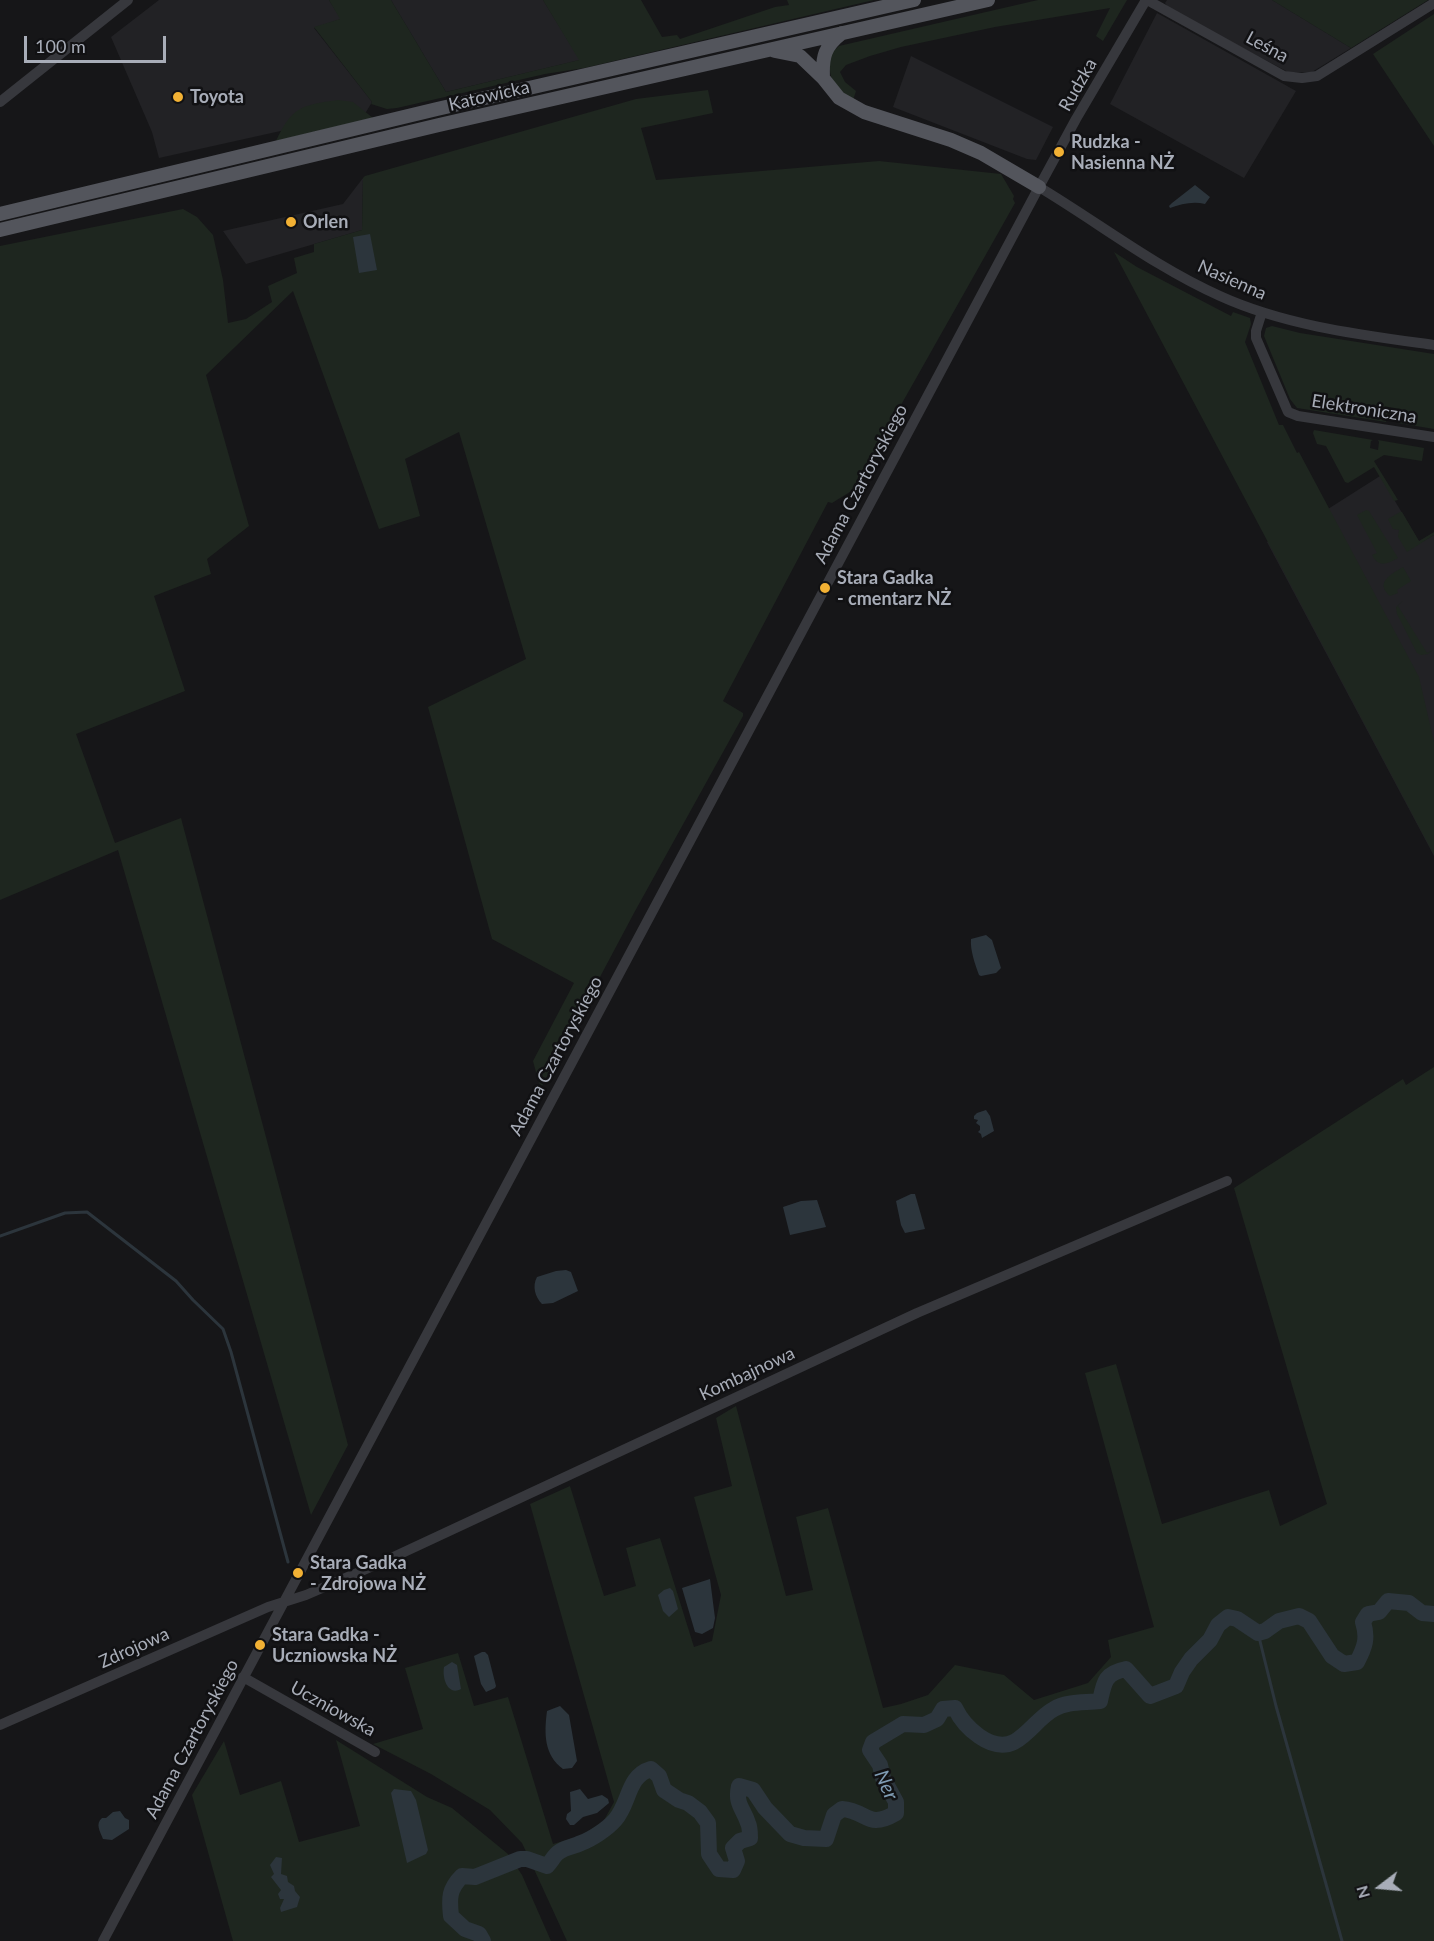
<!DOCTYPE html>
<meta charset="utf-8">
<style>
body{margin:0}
#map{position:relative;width:1434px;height:1941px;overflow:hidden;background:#161618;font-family:Lato,sans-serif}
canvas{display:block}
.north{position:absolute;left:1350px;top:1857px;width:60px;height:60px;-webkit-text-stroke:4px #111113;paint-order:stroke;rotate:254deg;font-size:16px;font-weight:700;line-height:24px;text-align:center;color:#a8adb8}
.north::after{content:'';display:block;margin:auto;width:21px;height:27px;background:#a8adb8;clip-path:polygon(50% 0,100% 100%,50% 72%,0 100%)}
.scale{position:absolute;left:24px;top:36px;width:142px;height:27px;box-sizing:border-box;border:3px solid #a8adb8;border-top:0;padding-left:8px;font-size:18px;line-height:21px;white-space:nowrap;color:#a8adb8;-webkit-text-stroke:4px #111113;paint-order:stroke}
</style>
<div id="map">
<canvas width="1434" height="1941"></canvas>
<div class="north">N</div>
<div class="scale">100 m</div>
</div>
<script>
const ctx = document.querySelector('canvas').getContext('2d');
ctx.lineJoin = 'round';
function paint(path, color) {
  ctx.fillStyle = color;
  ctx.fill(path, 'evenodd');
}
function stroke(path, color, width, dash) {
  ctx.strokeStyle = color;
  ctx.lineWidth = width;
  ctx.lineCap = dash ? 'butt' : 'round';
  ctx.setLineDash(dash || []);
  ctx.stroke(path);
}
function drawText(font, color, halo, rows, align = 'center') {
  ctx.font = font + ' Lato,sans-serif';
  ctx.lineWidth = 5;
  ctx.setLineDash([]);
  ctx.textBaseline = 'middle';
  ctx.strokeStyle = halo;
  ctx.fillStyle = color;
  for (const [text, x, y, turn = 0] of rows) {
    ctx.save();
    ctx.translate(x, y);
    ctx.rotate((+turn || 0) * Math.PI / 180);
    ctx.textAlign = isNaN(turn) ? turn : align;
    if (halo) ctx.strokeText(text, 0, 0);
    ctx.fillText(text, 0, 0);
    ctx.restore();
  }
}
paint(new Path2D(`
 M159,0H329L341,19L314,28L372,102L366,112L159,158L152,132L111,37Z
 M391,0H543L580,60L446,92Z
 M1167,0H1272L1351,48L1312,72H1288L1169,9L1165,3Z
 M1157,13L1296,91L1244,178L1110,104Z
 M911,56L1053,127L1036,160L1027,159L893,107Z
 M363,178L362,230L246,264L223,231L343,204Z
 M1380,476L1420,543L1434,535V856L1267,542L1328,509Z`), '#222225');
paint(new Path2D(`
 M329,0H391L446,92L579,60L543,0H641L662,37L677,35L680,39L775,7L789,5L787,0H874L584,68L545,74L397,108L387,109L371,104L372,102L314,27L340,19Z
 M1038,0H1127L1103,41L1096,36L1110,8L995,27L901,47L870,56L846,65L840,72L845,82L856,91L853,100C831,84 830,82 829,55L839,46Z
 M1272,0H1428L1351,48Z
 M1434,14V146L1373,54Z
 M708,90L713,113L641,128L656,180L879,161L1001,174L1014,196L1013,199L1015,203L853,490L832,503L828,502L723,701L743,713V716L634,913L542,1086L539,1083L533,1061L574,983L492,939L428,707L526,659L459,432L405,459L420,516L379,529L293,291L206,375L249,526L207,559L211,574L154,596L185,691L76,734L115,843L181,818L348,1445L311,1515L118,850L0,900V246L183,209L197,217L213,235L223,280L228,323L246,319L272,302L268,286L297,273L294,258L314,252V244L362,230L363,178L365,176L636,99Z
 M338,100L353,102L373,118L276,141C292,107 301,105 338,100Z
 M1114,252L1137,267L1231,316L1233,312L1250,318L1251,324L1245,342L1279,425H1283L1297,453L1299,452L1419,677L1434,742V855Z
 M1272,326L1300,333L1434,354V429L1398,423L1397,419L1387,418L1386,422L1297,408L1290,399L1264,336L1266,328Z
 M1314,430L1373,440L1371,441L1370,448L1378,450L1379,442L1378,440L1424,448L1422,461L1384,455L1374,461L1398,500L1394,501L1374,467L1348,483L1345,482L1326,446L1317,444L1313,433Z
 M1366,510L1369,511L1398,558C1387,564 1379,568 1372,555L1377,553L1357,515Z
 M1400,512H1402L1419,541L1434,532V535L1407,552L1398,537L1399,530L1393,529L1388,519Z
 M1403,567L1411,581L1397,590L1398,593L1390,596C1374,582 1392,574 1403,567Z
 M1403,601L1398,606L1427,653L1433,650L1428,654L1421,655L1417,653L1397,614L1396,607Z
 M1434,1067V1941H567L522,1843L490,1810L431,1774L373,1744L423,1729L405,1668L458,1653L474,1706L508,1697L553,1844L580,1836L603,1822L614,1802L530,1504L570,1486L604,1596L636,1586L626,1548L660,1538L694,1647L712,1641L721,1595L694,1497L732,1486L716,1418L736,1406L786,1596L813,1590L796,1517L828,1508L883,1708L901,1704L928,1695L955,1665L1004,1675L1034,1700L1088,1683L1111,1657L1108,1640L1154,1627L1085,1373L1116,1364L1162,1524L1269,1490L1280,1526L1327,1504L1234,1188L1403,1079L1406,1085Z
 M336,1740L427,1797L452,1808L508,1854L522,1875L551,1941H233L192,1795L224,1741L240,1795L281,1781L299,1842L360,1826Z`), '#1e261f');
paint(new Path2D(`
 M1195,185L1210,197L1205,204C1193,201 1181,204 1170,208L1169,206L1172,203Z
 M370,234L377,270L359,273L353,237Z
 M986,935L992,940L1001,968L996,973L981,976L979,975C975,964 970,950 971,939Z
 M986,1110L990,1116L994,1131L982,1138L981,1134L978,1132L980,1130V1126L976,1123L978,1120L974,1119V1116L977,1113Z
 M911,1194H915L925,1229L905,1233L901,1225L896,1201Z
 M817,1200L826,1227L790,1235L783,1207L801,1201Z
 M566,1270L571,1272L578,1291L553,1303L542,1304C535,1297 532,1286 537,1277L556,1271Z
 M710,1579L715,1618L713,1628L702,1634L695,1632L682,1588Z
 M670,1588L673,1591L678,1609L669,1617L663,1611L658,1595L664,1590Z
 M482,1652H485L488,1655L496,1686L495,1688L486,1692L481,1684L474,1656Z
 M452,1662L457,1665L461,1689C448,1696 442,1679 444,1667Z
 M560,1706L569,1715L577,1761L572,1768L563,1769C544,1755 544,1734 547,1711Z
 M394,1789L411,1791L416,1800L428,1850L426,1854L407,1863L391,1793Z
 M580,1789L588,1799L602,1795L608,1799L609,1803L597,1813L583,1817L574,1825H570L566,1819L567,1814L571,1811L570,1792Z
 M120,1811L125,1818L129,1820V1829L112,1840L103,1839C100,1831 95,1824 102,1818H106L113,1812Z
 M276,1857L282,1858L281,1874L287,1876L288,1882L294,1886L295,1891L300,1897L297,1907L281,1912L280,1908L284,1899H280L278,1894L281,1890L271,1877L274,1874L270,1865Z`), '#2c353c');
stroke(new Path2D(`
 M0,1236L65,1213L87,1212L176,1281L193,1300L223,1329L231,1352L288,1562
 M1258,1633L1276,1706L1342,1941`), '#2c353c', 3);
stroke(new Path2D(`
 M483,1941L479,1934L465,1929L451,1916C449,1898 449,1889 462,1876L475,1877L520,1859H527L547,1866C552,1861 554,1855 559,1852C566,1847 573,1847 581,1843C592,1839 607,1829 615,1820C630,1803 627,1776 651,1769L659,1776L664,1790L679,1800L688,1803L700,1812L708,1823L709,1854L719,1869L733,1870L737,1861L733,1848L740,1841L750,1838C750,1833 750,1827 748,1823C743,1808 735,1804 739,1786L753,1790L765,1808L790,1834L804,1838L826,1839L834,1815L842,1809C868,1811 867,1830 896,1813V1802L883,1778L880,1765L870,1750L873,1742L903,1724L924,1725L937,1719L943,1709L955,1708C964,1727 991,1753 1014,1742C1029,1734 1039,1717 1054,1709C1067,1701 1085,1703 1100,1701C1104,1682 1105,1673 1126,1669L1150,1696L1176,1686L1182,1672L1191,1659L1210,1640L1218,1625L1228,1617L1237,1619L1258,1633L1265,1631L1279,1621L1299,1616L1309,1621L1332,1656L1344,1664L1357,1662C1365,1647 1368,1638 1363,1622L1368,1614L1379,1612L1388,1601L1409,1603L1422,1613L1434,1614`), '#2c353c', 16);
stroke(new Path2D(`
 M1147,0L1284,76L1302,78L1317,76L1434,3
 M0,102L128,0
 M1039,187C1099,223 1155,267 1220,296C1286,326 1362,335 1434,345
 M1262,312L1256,331V338L1288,412L1298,416L1434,437
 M243,1677L375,1752
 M0,1725L268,1607L306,1595L387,1560L917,1313L1227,1181
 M103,1941L1039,187L1076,119L1146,0`), '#37383d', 10);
stroke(new Path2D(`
 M775,51L800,56L823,78L839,98L864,112L951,140L981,153L1039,187
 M823,78C822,56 825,46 842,33
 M0,214L437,109L914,0
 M0,230L439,125L988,0`), '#53555c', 14);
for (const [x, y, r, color] of [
 [178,97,6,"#f2b134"],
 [1059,152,6,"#f2b134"],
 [291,222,6,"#f2b134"],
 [825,588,6,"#f2b134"],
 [298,1573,6,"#f2b134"],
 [260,1645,6,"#f2b134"]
]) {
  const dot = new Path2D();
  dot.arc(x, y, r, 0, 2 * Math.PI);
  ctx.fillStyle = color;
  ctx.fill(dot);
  stroke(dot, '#111113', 2);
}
drawText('18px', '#a8adb8', '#111113', [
 ["Leśna",1267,47,28],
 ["Rudzka",1078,85,-60],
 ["Katowicka",489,96,-13],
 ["Nasienna",1232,280,24],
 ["Elektroniczna",1364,409,9],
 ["Adama Czartoryskiego",861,484,-62],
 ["Adama Czartoryskiego",556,1056,-62],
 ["Kombajnowa",747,1374,-25],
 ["Zdrojowa",134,1648,-24],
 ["Uczniowska",333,1709,29],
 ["Adama Czartoryskiego",192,1739,-62]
]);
drawText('bold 18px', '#a8adb8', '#111113', [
 ["Toyota",190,97],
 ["Rudzka -",1071,142],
 ["Nasienna NŻ",1071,163],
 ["Orlen",303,222],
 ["Stara Gadka",837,578],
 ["- cmentarz NŻ",837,599],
 ["Stara Gadka",310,1563],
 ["- Zdrojowa NŻ",310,1584],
 ["Stara Gadka -",272,1635],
 ["Uczniowska NŻ",272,1656]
], 'left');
drawText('italic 20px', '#7f9bb3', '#111113', [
 ["Ner",886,1785,66]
]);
</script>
